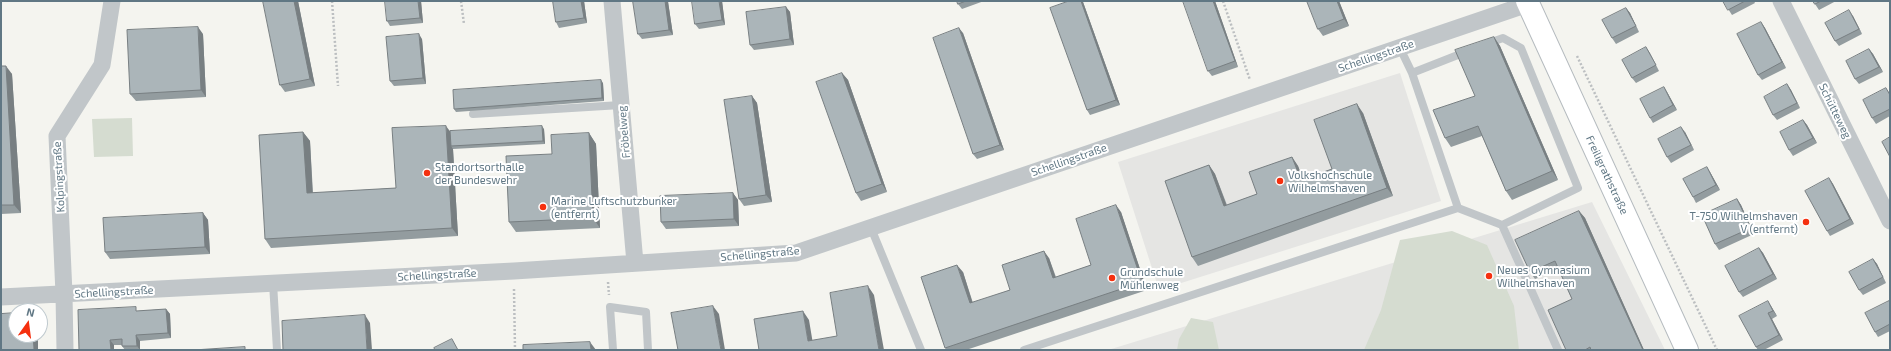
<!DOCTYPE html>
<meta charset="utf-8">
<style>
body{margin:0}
#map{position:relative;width:1891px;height:351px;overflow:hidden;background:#f4f4ef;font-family:"Exo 2",sans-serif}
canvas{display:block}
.frame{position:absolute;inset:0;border:2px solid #607784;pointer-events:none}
.north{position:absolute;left:8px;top:303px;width:40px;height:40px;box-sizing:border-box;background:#fff;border:1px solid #bfc9ce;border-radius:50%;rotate:14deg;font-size:11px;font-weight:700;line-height:16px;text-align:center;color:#607784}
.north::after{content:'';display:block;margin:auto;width:14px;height:18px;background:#f5300f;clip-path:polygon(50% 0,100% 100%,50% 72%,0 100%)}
</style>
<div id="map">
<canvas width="1891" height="351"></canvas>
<div class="frame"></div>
<div class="north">N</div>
</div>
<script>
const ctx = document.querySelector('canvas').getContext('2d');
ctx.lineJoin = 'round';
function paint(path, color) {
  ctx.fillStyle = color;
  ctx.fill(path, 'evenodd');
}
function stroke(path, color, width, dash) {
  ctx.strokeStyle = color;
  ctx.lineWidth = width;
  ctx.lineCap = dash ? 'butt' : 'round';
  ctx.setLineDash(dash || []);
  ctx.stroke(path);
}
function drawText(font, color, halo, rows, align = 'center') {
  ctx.font = font + ' "Exo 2",sans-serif';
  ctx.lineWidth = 4;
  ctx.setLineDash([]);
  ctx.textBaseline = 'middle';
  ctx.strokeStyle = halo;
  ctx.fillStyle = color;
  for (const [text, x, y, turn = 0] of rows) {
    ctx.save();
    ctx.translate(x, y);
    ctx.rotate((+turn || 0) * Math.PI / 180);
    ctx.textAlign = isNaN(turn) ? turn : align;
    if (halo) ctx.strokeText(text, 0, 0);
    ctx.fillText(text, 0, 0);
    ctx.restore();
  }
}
paint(new Path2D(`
 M1400,73L1441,201L1159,290L1118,162Z
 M1592,202L1665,350H1108Z`), '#e5e5e3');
paint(new Path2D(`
 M132,118L133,156L94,157L92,119Z
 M1452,231L1487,245L1514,306L1519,350H1364L1381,310L1400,240Z
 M1191,318L1213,322L1219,350H1177L1179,339Z`), '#d5dcd0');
const secondary = new Path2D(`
 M1527,1L1687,350`);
stroke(secondary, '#b5bbbf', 24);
stroke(new Path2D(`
 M332,1L338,86
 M461,1L464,24
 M1223,1L1250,80
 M1577,56L1717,350
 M608,282L609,295
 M514,289L515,350`), '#bcbfc1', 2.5, [2, 2]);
stroke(new Path2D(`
 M1486,44L1503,38L1521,48L1578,188L1502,225L1558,350
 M1400,48L1412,73L1468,51
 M473,114L621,105
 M1458,208L1502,225
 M871,228L921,350
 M273,283L277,350
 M613,350L610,307L646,312L648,350
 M1024,350L1458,208L1412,73`), '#c1c6c9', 8);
stroke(new Path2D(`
 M612,1L635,263
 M1781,1L1890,221
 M1,297L514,271L796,253L1528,4
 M65,350L64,294L57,136L102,65L112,1`), '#c1c6c9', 17);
stroke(secondary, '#fff', 22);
paint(new Path2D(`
 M263,1H298L315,86L285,92L280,85Z
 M421,1L423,23L390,26L387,21Z
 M553,1H584L587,23L559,28L556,22Z
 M633,1H668L673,35L642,39L638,34Z
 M722,1L725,25L699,29L695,24Z
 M957,1H984L962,9L958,4Z
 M1069,1H1082L1083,2L1120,105L1090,115L1087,110Z
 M1215,1L1238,67L1212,76L1208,71Z
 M1307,1H1339L1349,26L1323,36L1318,29Z
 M1723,1H1754L1755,3L1732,15Z
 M1813,1H1836L1819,10Z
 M786,7L790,12L794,45L754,50L750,45Z
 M1626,8L1630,13L1639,32L1616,44L1612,38Z
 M1853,16L1862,34L1839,46L1835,41Z
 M1761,22L1765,28L1786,68L1762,80L1758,75Z
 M963,33L1004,150L977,159L973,154Z
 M203,34L206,97L136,101L130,94Z
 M1494,37L1500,46L1558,180L1512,200L1506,191L1482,136L1451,147L1445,138L1475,96Z
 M422,39L426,84L394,86L390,81Z
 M1646,47L1650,53L1659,71L1636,83L1632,78Z
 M1869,49L1873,54L1883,72L1859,84L1855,79Z
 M1,66L12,74L21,213L1,214Z
 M842,73L848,80L887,192L861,201L856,193Z
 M603,83L604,101L456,112L454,109Z
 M1787,84L1791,90L1800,108L1777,120L1773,115Z
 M1664,87L1667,92L1677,110L1653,123L1650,118Z
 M1886,88L1890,94V116L1876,124L1872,118Z
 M752,96L757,103L772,202L744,206L739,199Z
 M1363,113L1393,196L1198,266L1192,257L1209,165L1215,174L1227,205L1257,194L1292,157L1298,166L1303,179L1332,169Z
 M1803,120L1807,125L1817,143L1793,156L1789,150Z
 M544,129L545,144L453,149L458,236L271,248L265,239L303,132L310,141L313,193L396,188L450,131Z
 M1685,132L1694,150L1671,163L1667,157Z
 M589,133L596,144L600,228L516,232L509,222Z
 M1707,167L1710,172L1720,190L1696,203L1693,197Z
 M1829,178L1833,184L1854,224L1830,236L1827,231Z
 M733,193L738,200L739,226L666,229L661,222Z
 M1737,199L1741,205L1754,234L1719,250L1715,244Z
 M1579,211L1585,218L1644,350H1566L1572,299L1558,269L1535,279L1530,272Z
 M1121,212L1147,290L966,350H947L945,348L963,272L973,303L1010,290L1049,258L1056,277L1091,265Z
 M203,213L208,220L210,254L110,259L105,252Z
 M1759,248L1763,253L1777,279L1743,297L1739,292Z
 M1873,259L1877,264L1886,283L1863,295L1859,290Z
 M1768,301L1777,316L1772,319L1783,340L1764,350H1758L1756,347Z
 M1890,303V331L1878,337L1875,332Z
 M166,309L170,314L171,338L140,341V350H125L122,346V345H114V350H79L138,311Z`), '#939c9f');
paint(new Path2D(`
 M294,1H298L315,86L310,79Z
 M418,1H421L423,23L420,18Z
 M581,1H584L587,23L584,18Z
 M665,1L668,2L673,35L669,30Z
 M719,1H722L725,25L722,20Z
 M1081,1H1082L1083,2L1120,105L1116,100Z
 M1213,1H1215L1238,67L1235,61Z
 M1337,1H1339L1349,26L1344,19Z
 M786,7L790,12L794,45L790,39Z
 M1626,8L1630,13L1639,32L1636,26Z
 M1849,10L1853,16L1862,34L1859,29Z
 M1761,22L1765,28L1786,68L1782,62Z
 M198,27L203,34L206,97L201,90Z
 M959,28L963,33L1004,150L1000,145Z
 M419,34L422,39L426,84L423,78Z
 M1494,37L1500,46L1558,180L1552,171Z
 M1869,49L1873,54L1883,72L1879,67Z
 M6,66L12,74L21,213L14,205Z
 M842,73L848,80L887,192L882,184Z
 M601,80L603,83L604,101L602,98Z
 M1787,84L1791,90L1800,108L1797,103Z
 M1664,87L1667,92L1677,110L1673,105Z
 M752,96L757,103L772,202L766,195Z
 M1357,104L1363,113L1393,196L1387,188Z
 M1803,120L1807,125L1817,143L1813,138Z
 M446,126L452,134L451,146L453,149L458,236L452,228Z
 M542,126L544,129L545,144L543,141Z
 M1681,127L1685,132L1694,150L1691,145Z
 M303,132L310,141L313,202L307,193Z
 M589,133L596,144L600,228L593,218Z
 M1292,157L1298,166L1307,189L1301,180Z
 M1209,165L1215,174L1230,215L1224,206Z
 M1707,167L1710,172L1720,190L1716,185Z
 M1829,178L1833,184L1854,224L1850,219Z
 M733,193L738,200L739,226L734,219Z
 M1737,199L1741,205L1754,234L1751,228Z
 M1116,205L1121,212L1147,290L1142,282Z
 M1579,211L1585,218L1644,350H1643Z
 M203,213L208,220L210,254L205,247Z
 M1759,248L1763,253L1777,279L1773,274Z
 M1044,251L1049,258L1058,285L1053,278Z
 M1873,259L1877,264L1886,283L1883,277Z
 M957,265L963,272L975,311L970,303Z
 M868,286L874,295L884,350H879Z
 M1768,301L1777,316L1773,311Z
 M713,306L719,314L725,350H721Z
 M166,309L170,314L171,338L168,333Z
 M803,311L809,320L814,350L808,341Z
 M1768,313L1772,319L1783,340L1779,335Z
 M365,315L370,323L372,350H367Z
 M33,335H38V350H34Z
 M136,335L140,341V350L137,346Z
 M110,340L114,345V350H111Z
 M590,342L596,350H591Z`), '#787f82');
const building = new Path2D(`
 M263,1H294L310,79L280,85Z
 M385,1H418L420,18L387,21Z
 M553,1H581L584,18L556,22Z
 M633,1H665L669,30L638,34Z
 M692,1H719L722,20L695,24Z
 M957,1H966L958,4Z
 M1069,1H1081L1116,100L1087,110L1050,8Z
 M1183,1H1213L1235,61L1208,71Z
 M1307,1H1337L1344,19L1318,29Z
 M1723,1H1745L1728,10Z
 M1813,1H1821L1815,4Z
 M786,7L790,39L750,45L746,12Z
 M1626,8L1636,26L1612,38L1602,20Z
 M1849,10L1859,29L1835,41L1825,23Z
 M1761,22L1782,62L1758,75L1737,34Z
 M198,27L201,90L130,94L127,30Z
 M959,28L1000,145L973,154L933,38Z
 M419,34L423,78L390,81L386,37Z
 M1494,37L1552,171L1506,191L1478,126L1445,138L1433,110L1475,96L1455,50Z
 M1646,47L1656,65L1632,78L1622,60Z
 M1869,49L1879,67L1855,79L1846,61Z
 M1,66H6L14,205H1Z
 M842,73L882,184L856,193L816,82Z
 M601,80L602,98L454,109L453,90Z
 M1787,84L1797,103L1773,115L1764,97Z
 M1664,87L1673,105L1650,118L1640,99Z
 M1886,88L1890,95V109L1872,118L1863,100Z
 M752,96L766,195L739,199L724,100Z
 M1357,104L1387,188L1192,257L1165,181L1209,165L1224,206L1257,194L1249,172L1292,157L1301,180L1332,169L1314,120Z
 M1803,120L1813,138L1789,150L1780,132Z
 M446,126L452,228L265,239L259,135L303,132L307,193L396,188L392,128Z
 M542,126L543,141L451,146L450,131Z
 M1681,127L1691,145L1667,157L1658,139Z
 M589,133L593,218L509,222L506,156L552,154L551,135Z
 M1890,137V157L1882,142Z
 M1707,167L1716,185L1693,197L1683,179Z
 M1829,178L1850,219L1827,231L1805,191Z
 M733,193L734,219L661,222L660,196Z
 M1737,199L1751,228L1715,244L1702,215Z
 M1116,205L1142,282L945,348L921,277L957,265L970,303L1010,290L1002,265L1044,251L1053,278L1091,265L1076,219Z
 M1579,211L1643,350H1591L1590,347L1585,350H1566L1548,310L1572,299L1555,261L1530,272L1515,240Z
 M203,213L205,247L105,252L103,218Z
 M1759,248L1773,274L1739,292L1725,266Z
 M1873,259L1883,277L1859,290L1849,272Z
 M868,286L879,350H759L754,319L803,311L808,341L837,336L830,293Z
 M1768,301L1773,311L1768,313L1779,335L1756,347L1739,316Z
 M1889,301L1890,304V324L1875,332L1865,313Z
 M713,306L721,350H678L671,313Z
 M136,307V311L166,309L168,333L136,335L137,346H122V339L110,340L111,350H79L78,310Z
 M16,313V335H33L34,350H1V314Z
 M365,315L367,350H283L282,321Z
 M452,339L458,350H435L434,348Z
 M590,342L591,350H523V345Z
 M245,347V350H194Z`);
paint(building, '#abb5b9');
stroke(building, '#787f82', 1);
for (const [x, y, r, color] of [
 [427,173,4,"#f5300f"],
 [1280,181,4,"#f5300f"],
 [543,207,4,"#f5300f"],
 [1806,222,4,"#f5300f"],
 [1489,276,4,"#f5300f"],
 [1112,278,4,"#f5300f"]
]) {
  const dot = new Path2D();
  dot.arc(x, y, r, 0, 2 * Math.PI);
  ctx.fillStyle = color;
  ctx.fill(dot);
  stroke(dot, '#fff', 1.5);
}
drawText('11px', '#607784', '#fff', [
 ["Schellingstraße",1376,56,-19],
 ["Schütteweg",1835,111,64],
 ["Fröbelweg",624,132,-95],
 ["Schellingstraße",1069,160,-19],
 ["Freiligrathstraße",1607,175,65],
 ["Kolpingstraße",59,177,-93],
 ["Schellingstraße",760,254,-5],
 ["Schellingstraße",437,275,-3],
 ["Schellingstraße",114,292,-3]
]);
drawText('11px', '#607784', '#fff', [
 ["Standortsorthalle",435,167],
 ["der Bundeswehr",435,180],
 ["Volkshochschule",1288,175],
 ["Wilhelmshaven",1288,188],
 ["Marine Luftschutzbunker",551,201],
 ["(entfernt)",551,214],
 ["T-750 Wilhelmshaven",1798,216,"right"],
 ["V (entfernt)",1798,229,"right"],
 ["Neues Gymnasium",1497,270],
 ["Wilhelmshaven",1497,283],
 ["Grundschule",1120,272],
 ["Mühlenweg",1120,285]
], 'left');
</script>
